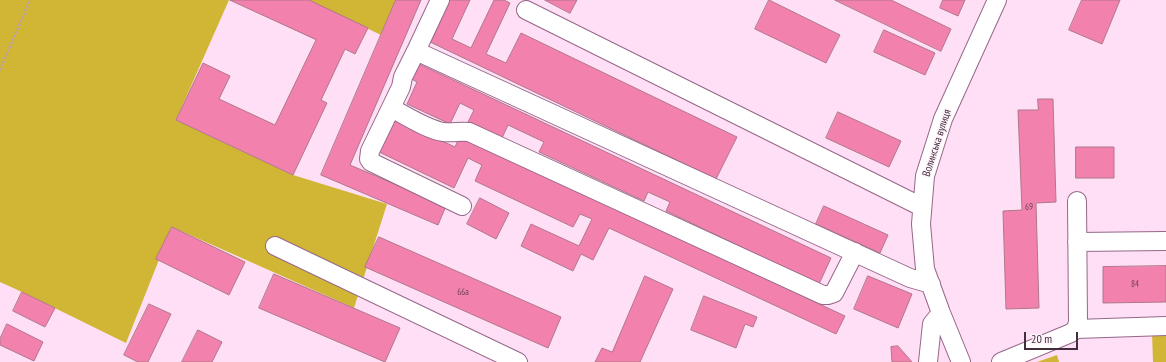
<!DOCTYPE html>
<meta charset="utf-8">
<style>
body{margin:0}
#map{position:relative;width:1166px;height:362px;overflow:hidden;background:#fedff5;font-family:"PT Sans Narrow",sans-serif}
canvas{display:block}
.scale{position:absolute;left:1024px;top:332px;width:54px;height:18px;box-sizing:border-box;border:2px solid #422e3d;border-top:0;padding-left:5px;font-size:12px;line-height:14px;white-space:nowrap;color:#422e3d;-webkit-text-stroke:3px #fef3fb;paint-order:stroke}
</style>
<div id="map">
<canvas width="1166" height="362"></canvas>
<div class="scale">20 m</div>
</div>
<script>
const ctx = document.querySelector('canvas').getContext('2d');
ctx.lineJoin = 'round';
function paint(path, color) {
  ctx.fillStyle = color;
  ctx.fill(path, 'evenodd');
}
function stroke(path, color, width, dash) {
  ctx.strokeStyle = color;
  ctx.lineWidth = width;
  ctx.lineCap = dash ? 'butt' : 'round';
  ctx.setLineDash(dash || []);
  ctx.stroke(path);
}
function drawText(font, color, halo, rows, align = 'center') {
  ctx.font = font + ' "PT Sans Narrow",sans-serif';
  ctx.lineWidth = 3;
  ctx.setLineDash([]);
  ctx.textBaseline = 'middle';
  ctx.strokeStyle = halo;
  ctx.fillStyle = color;
  for (const [text, x, y, turn = 0] of rows) {
    ctx.save();
    ctx.translate(x, y);
    ctx.rotate((+turn || 0) * Math.PI / 180);
    ctx.textAlign = isNaN(turn) ? turn : align;
    if (halo) ctx.strokeText(text, 0, 0);
    ctx.fillText(text, 0, 0);
    ctx.restore();
  }
}
paint(new Path2D(`
 M0,0H229L176,120L293,175L387,204L354,308L172,227L126,343L22,292L0,282Z
 M308,0H396L381,35Z
 M1166,332V362H1153L1152,333Z
 M1057,355L1059,362H1037Z`), '#d1b636');
const building = new Path2D(`
 M230,0H309L368,28L355,54L345,49L321,100L327,103L293,175L176,120L203,63L230,76L219,99L275,125L316,40Z
 M396,0H421L350,165L446,206L438,225L321,175Z
 M446,0H470L452,39L471,48L494,0H504L510,3L486,54L506,63L521,33L737,137L716,179L426,40Z
 M545,0H577L570,13Z
 M769,0L840,35L826,63L755,29Z
 M835,0H891L951,29L941,51Z
 M943,0H965L958,16L940,8Z
 M1082,0H1120L1102,44L1069,30Z
 M884,30L935,53L925,75L874,52Z
 M415,62L831,258L819,284L666,211L670,202L648,192L644,201L539,152L544,142L508,125L502,138L468,122L474,110L460,103L450,124L407,104L417,82L408,77Z
 M1038,99H1053L1056,202L1036,203L1039,308L1006,309L1003,211L1022,210L1018,110H1038Z
 M838,112L901,141L889,167L826,138Z
 M393,118L455,147L460,136L845,316L836,334L609,228L593,260L581,254L573,271L521,246L531,224L579,246L592,219L580,214L573,227L475,181L482,165L468,158L454,188L377,151Z
 M1076,147H1114V178H1076Z
 M480,198L509,213L496,239L467,224Z
 M824,206L888,235L880,253L816,224Z
 M172,227L245,262L229,295L156,259Z
 M379,237L561,317L548,348L365,267Z
 M1166,266V302L1103,303V267Z
 M274,274L400,328L385,362L259,308Z
 M645,276L673,289L640,362H595L602,348L612,352Z
 M868,276L912,294L898,328L854,309Z
 M22,292L55,308L45,327L13,311Z
 M704,296L757,317L753,327L745,324L736,348L691,330Z
 M149,304L171,314L148,362H138L124,355Z
 M7,324L43,342L34,361L0,345V339Z
 M198,330L222,342L212,362H182Z
 M898,346L912,362H892L891,347Z`);
paint(building, '#f381ad');
stroke(building, '#b0778b', 1);
const minor = new Path2D(`
 M440,0L416,51L403,77L401,87L370,151L369,159L371,162L462,206
 M526,10L922,207
 M416,51L910,278L931,284
 M391,108C407,116 426,129 443,132C452,133 460,131 469,132L823,295H828L834,293L855,252
 M1077,242L1166,241
 M275,246L518,362
 M1076,329L1166,326
 M928,362L932,324L941,313
 M961,362L941,313L925,269L921,224L925,176L943,119L997,0
 M1001,362L1071,333L1076,329L1078,322L1077,201`);
stroke(minor, '#956789', 20);
stroke(new Path2D(`
 M0,70L30,0`), '#ba9fb2', 2.5, [2, 2]);
stroke(minor, '#fff', 18);
drawText('9px', '#6e4359', null, [
 ["69",1029,207],
 ["84",1135,284],
 ["66а",463,292]
]);
drawText('11px', '#422e3d', '#fef3fb', [
 ["Волинська вулиця",937,143,-72]
]);
</script>
